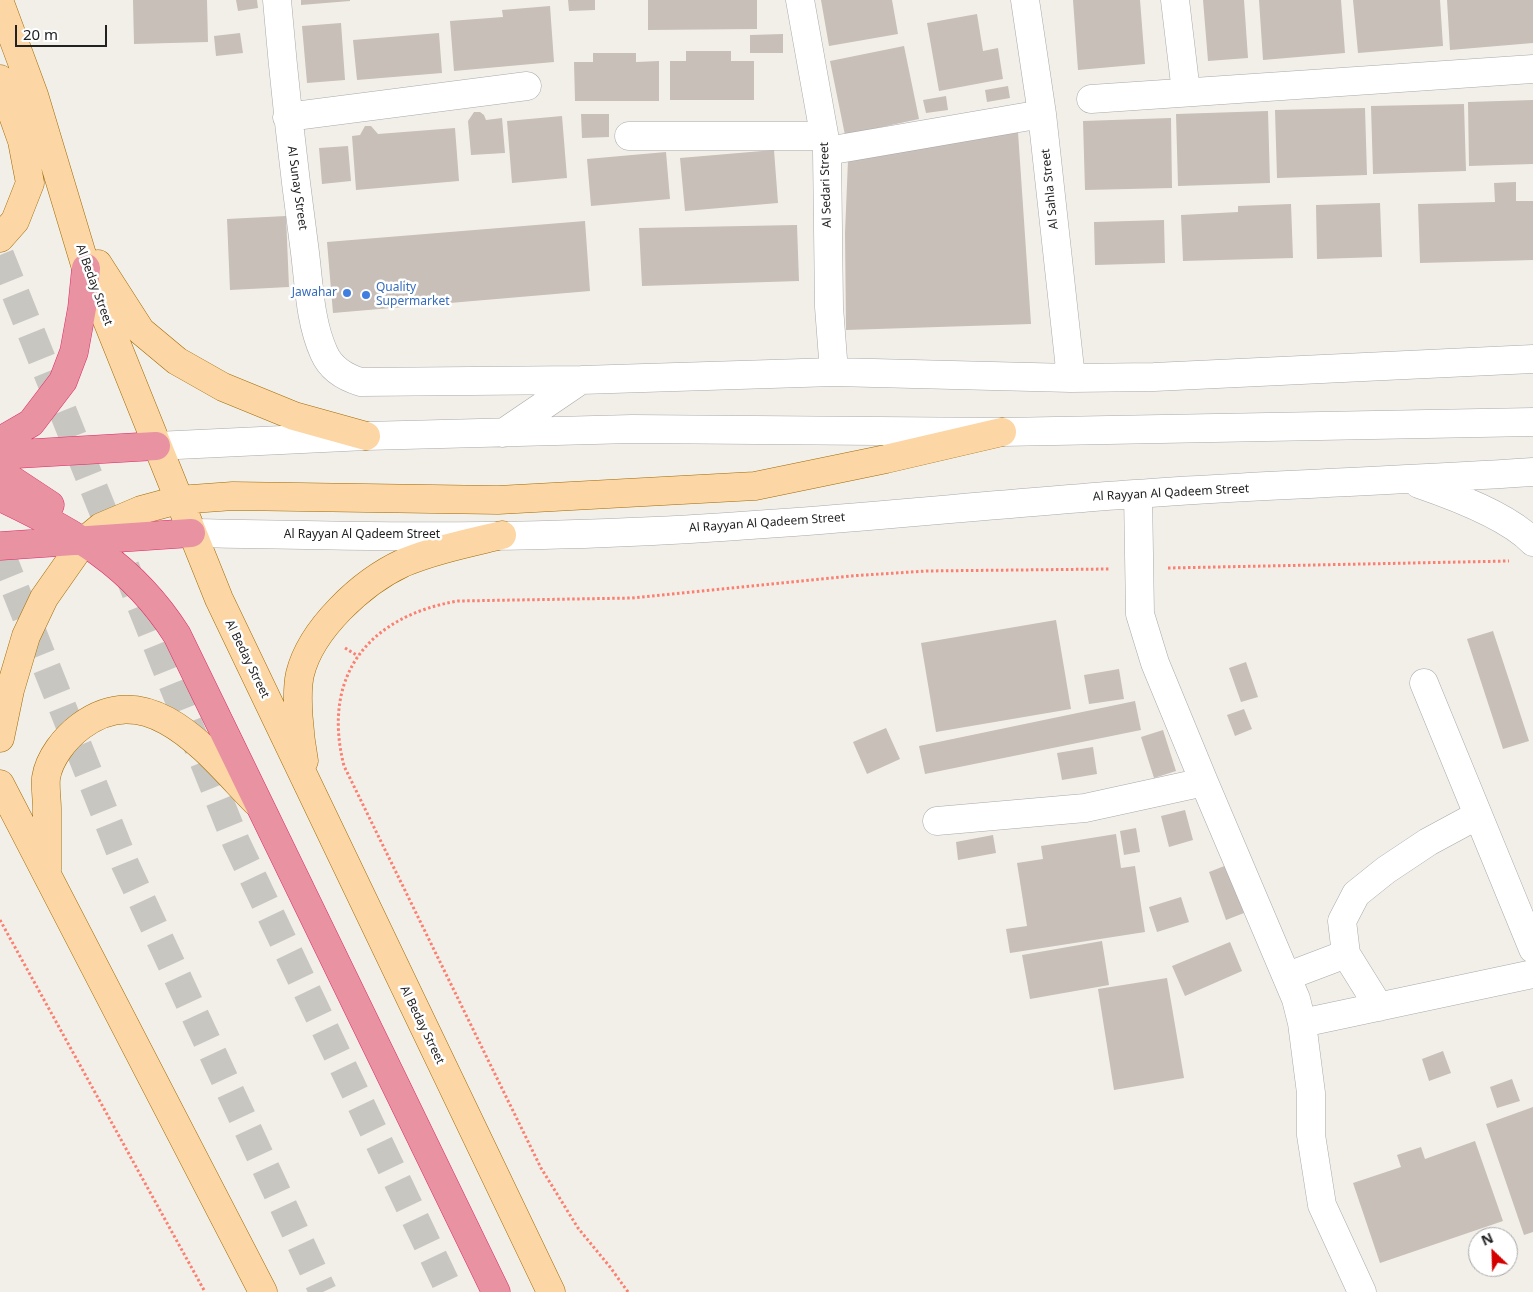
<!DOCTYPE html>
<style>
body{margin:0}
#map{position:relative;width:1533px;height:1292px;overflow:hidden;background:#f2efe9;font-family:"Noto Sans",sans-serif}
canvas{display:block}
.north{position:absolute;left:1468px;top:1227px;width:50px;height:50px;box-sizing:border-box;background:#fff;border:1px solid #a7a7a7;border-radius:50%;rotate:336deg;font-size:14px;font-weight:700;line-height:20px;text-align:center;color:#222}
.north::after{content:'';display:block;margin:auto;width:18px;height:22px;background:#d40000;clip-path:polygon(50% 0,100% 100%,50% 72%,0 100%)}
.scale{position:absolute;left:15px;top:25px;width:92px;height:22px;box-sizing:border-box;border:2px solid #222;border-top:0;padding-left:6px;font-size:15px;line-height:18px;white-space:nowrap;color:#222;-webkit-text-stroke:4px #fff;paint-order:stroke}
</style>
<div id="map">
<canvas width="1533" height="1292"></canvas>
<div class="north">N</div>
<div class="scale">20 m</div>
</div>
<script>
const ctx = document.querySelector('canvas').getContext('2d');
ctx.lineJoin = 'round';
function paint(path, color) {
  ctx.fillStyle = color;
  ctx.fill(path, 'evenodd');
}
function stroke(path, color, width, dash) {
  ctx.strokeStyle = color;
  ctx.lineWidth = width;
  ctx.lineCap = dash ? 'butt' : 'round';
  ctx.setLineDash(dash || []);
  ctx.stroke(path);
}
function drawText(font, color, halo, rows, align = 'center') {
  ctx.font = font + ' "Noto Sans",sans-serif';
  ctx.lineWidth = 5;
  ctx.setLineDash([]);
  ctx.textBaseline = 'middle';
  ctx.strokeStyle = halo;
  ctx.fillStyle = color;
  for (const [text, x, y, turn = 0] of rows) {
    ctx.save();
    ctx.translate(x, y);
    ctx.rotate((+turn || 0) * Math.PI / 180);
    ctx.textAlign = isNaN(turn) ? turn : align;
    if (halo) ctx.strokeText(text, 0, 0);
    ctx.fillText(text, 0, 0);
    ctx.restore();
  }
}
paint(new Path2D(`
 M133,0H207L208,42L134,44Z
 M236,0H257L258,8L238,11Z
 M301,0H350V1L301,5Z
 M568,0H595V10L569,11Z
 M648,0H757V29L648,30Z
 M821,0H892L898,34L829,46Z
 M1073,0H1140L1145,64L1078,70Z
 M1203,0H1244L1248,58L1208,61Z
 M1259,0H1341L1345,53L1263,60Z
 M1353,0H1440L1443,46L1358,53Z
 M1447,0H1533V43L1450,50Z
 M550,6L554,62L454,71L450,21L503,17L502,10Z
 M977,14L983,51L998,48L1003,79L939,91L927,23Z
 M341,23L345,80L307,83L302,26Z
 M240,33L243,53L216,56L214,36Z
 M439,33L442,73L357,80L353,40Z
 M783,34V53H750V35Z
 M904,46L919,119L845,135L830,61Z
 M686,51H731V61H754V100H670V61H686Z
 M593,53H636V62L659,61V101H575L574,62H593Z
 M1008,86L1010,98L987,102L985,90Z
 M946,96L948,110L926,113L923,100Z
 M1533,100V164L1469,166L1468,102Z
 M1464,104L1466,171L1373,174L1371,106Z
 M1365,108L1367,175L1277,178L1275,110Z
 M1268,111L1270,183L1178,186L1176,114Z
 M474,112H480L484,115L486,120L502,118L505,153L471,155L468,121Z
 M581,114H609V137L582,138Z
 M562,116L567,178L512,183L507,121Z
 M1171,118L1172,188L1085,190L1083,121Z
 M365,126H371L378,134L455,128L459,181L356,190L352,136L360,135Z
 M1018,132L1031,324L846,330L845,233L848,160Z
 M348,146L351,181L322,184L319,148Z
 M774,150L778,203L685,211L680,158Z
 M666,152L670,199L591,206L587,159Z
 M1516,182V201H1533V260L1420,263L1418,204L1495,202L1494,183Z
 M1380,203L1382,257L1317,259L1316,205Z
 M1291,204L1293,258L1183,261L1181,215L1238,212V206Z
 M286,216L289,287L230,290L227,219Z
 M1164,220L1165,263L1095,265L1094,222Z
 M585,221L590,291L333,313L327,242Z
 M797,225L799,281L642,286L639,228Z
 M1056,620L1071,709L936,732L921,643Z
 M1493,631L1529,741L1503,749L1467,639Z
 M1246,662L1258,697L1241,702L1229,668Z
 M1119,669L1124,699L1089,704L1084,675Z
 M1135,701L1141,730L925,774L919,746Z
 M1244,709L1252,729L1235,736L1227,715Z
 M886,728L900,759L867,774L853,742Z
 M1163,730L1176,771L1154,778L1141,737Z
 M1093,747L1097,774L1062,780L1057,753Z
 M1185,810L1193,840L1169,847L1161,816Z
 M1136,828L1140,852L1124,855L1120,831Z
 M1116,834L1121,868L1135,866L1145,932L1010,953L1006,929L1027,926L1017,863L1043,859L1041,846Z
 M993,835L996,853L958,860L956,842Z
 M1227,865L1244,913L1226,920L1209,872Z
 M1181,897L1189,922L1157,932L1149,907Z
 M1102,941L1109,985L1030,999L1022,955Z
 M1230,942L1242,971L1185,996L1172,966Z
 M1167,978L1184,1078L1114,1090L1098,989Z
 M1443,1051L1451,1073L1429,1081L1422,1059Z
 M1512,1079L1520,1101L1497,1108L1490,1087Z
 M1533,1107V1232L1524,1235L1486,1124Z
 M1475,1141L1503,1221L1380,1263L1353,1183L1401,1167L1397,1155L1421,1147L1425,1159Z`), '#c7bfb8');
stroke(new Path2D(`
 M0,255L236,842L450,1292
 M0,551L125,864L323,1292`), '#c8c6c1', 28, [28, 14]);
const minor = new Path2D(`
 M277,0C284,82 293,163 304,245C309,280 309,320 324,353C331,369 344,377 361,382L581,380L834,372L1071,378L1154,377L1533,359
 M800,0L827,151L829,307L834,372
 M1025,0L1042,114L1071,378
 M1175,0L1186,92
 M1091,99L1533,69
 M287,117L527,86
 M629,136H824
 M827,151L1042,114
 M503,433L581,380
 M156,446L366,436L632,429L1002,432L1533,422
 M1419,484C1454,496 1508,516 1533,542
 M1138,494L1140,614L1155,663L1204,782L1296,999L1302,1023L1311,1093V1135L1322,1205L1362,1292
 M191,533C337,536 484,539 630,532C799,525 967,506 1135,494C1268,484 1400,481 1533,472
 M1424,683L1533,949
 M937,821L1085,808L1204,782
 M1288,976L1346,954
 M1379,1007L1346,954L1342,921L1356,894L1386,870L1428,842L1478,815
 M1302,1023L1533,974`);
const major = new Path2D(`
 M0,3L34,95L86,268L219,599L551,1292
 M0,79L22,141L30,183L15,221L0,238
 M98,264L141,331L177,361L223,387L294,416L366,436
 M0,738L10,690L26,636L44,598L84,541L101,527L141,510L178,500L233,496L498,500L755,486L886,459L1002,432
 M304,761C300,739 295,696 300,674C311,629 362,582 403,563C434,550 469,543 502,535
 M0,784L263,1292
 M47,870C47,850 47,829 47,809C47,799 45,788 46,778C49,758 65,738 81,726C152,674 212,758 256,802`);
const highway = new Path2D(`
 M0,441L31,423L63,381L74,352L82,308L86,268
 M0,455L156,446
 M0,472L50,505
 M0,497C74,532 132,564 177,635L496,1292
 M0,546L191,533`);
stroke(minor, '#a9a9a9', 29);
stroke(major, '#a06b00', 29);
stroke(highway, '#dc2a67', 29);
stroke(new Path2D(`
 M1168,568L1509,561
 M345,648L358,656
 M0,920L205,1292
 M628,1292L610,1267L578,1228L541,1168L344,766C321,675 369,616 458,601L632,598L850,576L926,571L1109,569`), '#fa8072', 3, [2.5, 2.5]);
stroke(minor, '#fff', 28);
stroke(major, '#fcd6a4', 28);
stroke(highway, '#e892a2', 28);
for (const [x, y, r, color] of [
 [347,293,5,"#3f7fe0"],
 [366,295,5,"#3f7fe0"]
]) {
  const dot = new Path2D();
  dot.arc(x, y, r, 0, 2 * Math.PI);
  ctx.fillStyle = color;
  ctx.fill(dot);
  stroke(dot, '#fff', 2);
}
drawText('12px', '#222', '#fff', [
 ["Al Sedari Street",826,185,-92],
 ["Al Sunay Street",297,188,82],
 ["Al Sahla Street",1050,189,-96],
 ["Al Beday Street",94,285,70],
 ["Al Rayyan Al Qadeem Street",1171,493,-3],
 ["Al Rayyan Al Qadeem Street",767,523,-4],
 ["Al Rayyan Al Qadeem Street",362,535],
 ["Al Beday Street",247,659,64],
 ["Al Beday Street",422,1025,64]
]);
drawText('12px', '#366cbe', '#fff', [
 ["Quality",376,288],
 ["Supermarket",376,302],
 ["Jawahar",337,293,"right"]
], 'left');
</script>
